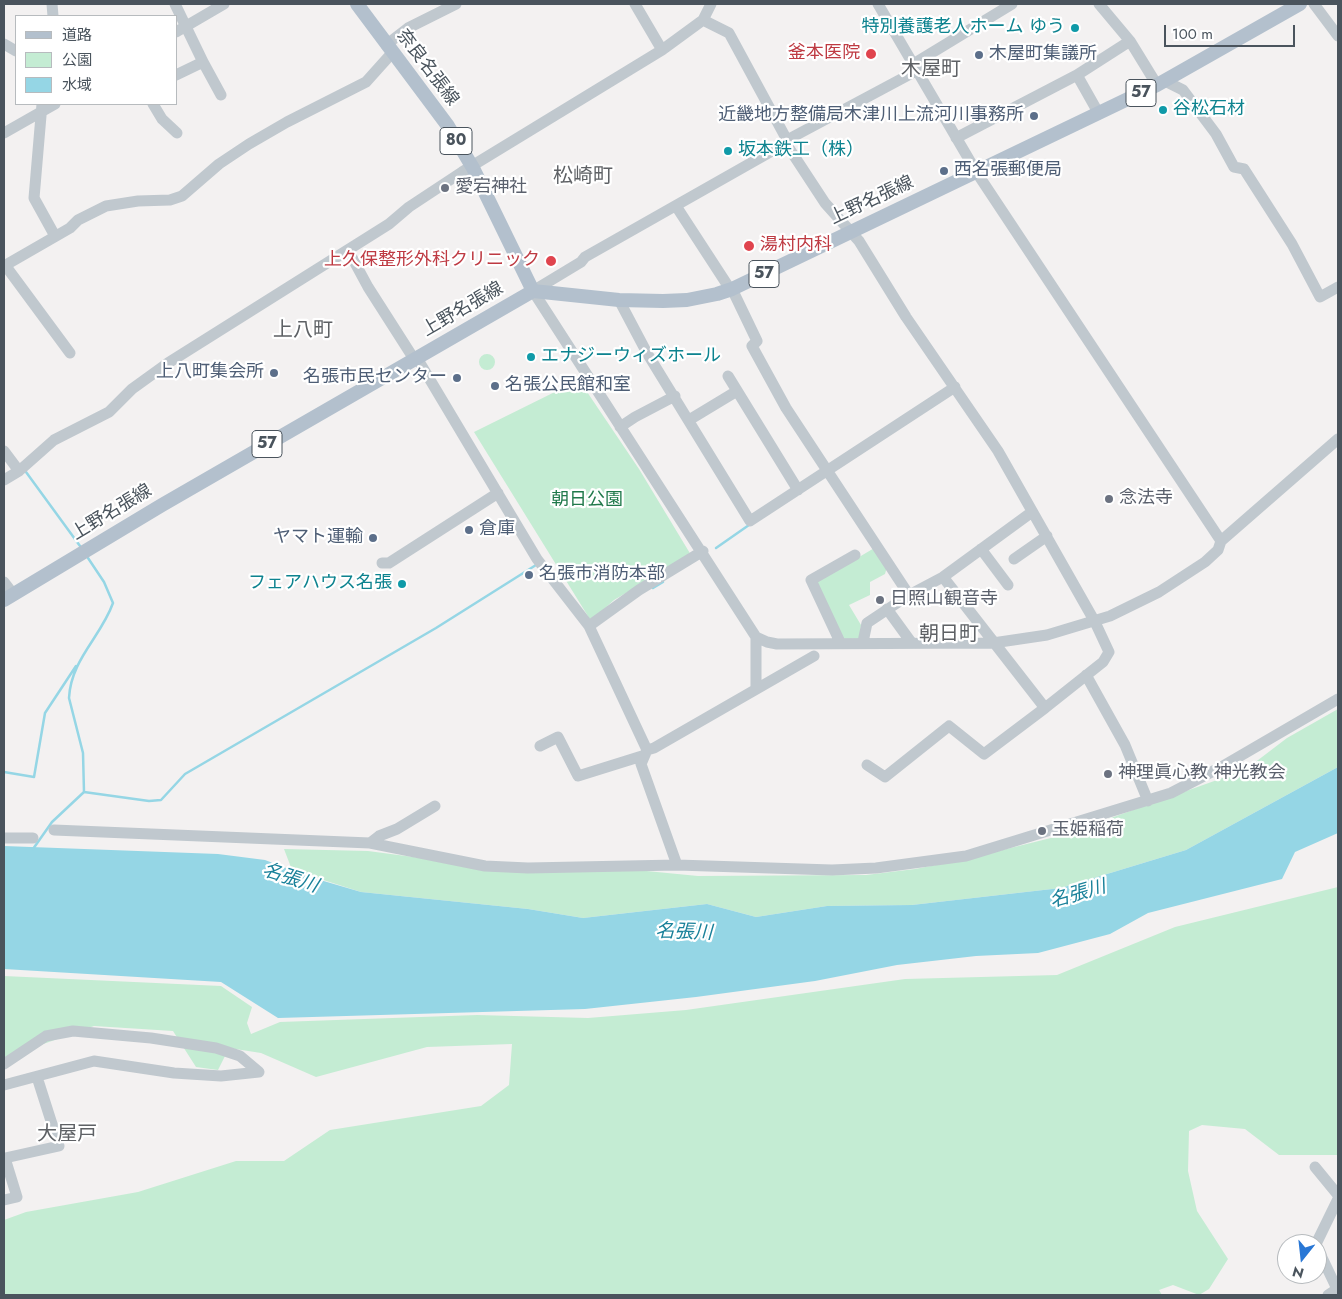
<!DOCTYPE html>
<meta charset="utf-8">
<style>
body{margin:0}
#map{position:relative;width:1342px;height:1299px;overflow:hidden;background:#f3f1f1;font-family:Jost,"Noto Sans JP",sans-serif}
canvas{display:block}
.frame{position:absolute;inset:0;border:5px solid #4a545d;pointer-events:none}
.legend{position:absolute;left:15px;top:15px;width:162px;height:90px;box-sizing:border-box;background:#fff;border:1px solid #b7bbbe;margin:0;padding:6px 9px;list-style:none;font-size:15px;color:#4a545d}
.legend li{display:flex;align-items:center;gap:10px;height:25px}
.legend b{width:25px;border:1px solid #b7bbbe}
.north{position:absolute;left:1277px;top:1234px;width:50px;height:50px;box-sizing:border-box;background:#fff;border:1px solid #b7bbbe;border-radius:50%;rotate:196deg;font-size:14px;font-weight:700;line-height:20px;text-align:center;color:#4a545d}
.north::after{content:'';display:block;margin:auto;width:18px;height:22px;background:#2977d5;clip-path:polygon(50% 0,100% 100%,50% 72%,0 100%)}
.scale{position:absolute;left:1164px;top:25px;width:131px;height:22px;box-sizing:border-box;border:2px solid #4a545d;border-top:0;padding-left:6px;font-size:15px;line-height:18px;white-space:nowrap;color:#4a545d;-webkit-text-stroke:4px #fff;paint-order:stroke}
</style>
<div id="map">
<canvas width="1342" height="1299"></canvas>
<div class="frame"></div>
<ul class="legend">
<li><b style="height:6px;background:#b3c0cd"></b>道路</li>
<li><b style="height:14px;background:#c4ecd3"></b>公園</li>
<li><b style="height:14px;background:#95d6e5"></b>水域</li>
</ul>
<div class="north">N</div>
<div class="scale">100 m</div>
</div>
<script>
const ctx = document.querySelector('canvas').getContext('2d');
ctx.lineJoin = 'round';
function paint(path, color) {
  ctx.fillStyle = color;
  ctx.fill(path, 'evenodd');
}
function stroke(path, color, width, dash) {
  ctx.strokeStyle = color;
  ctx.lineWidth = width;
  ctx.lineCap = dash ? 'butt' : 'round';
  ctx.setLineDash(dash || []);
  ctx.stroke(path);
}
function drawText(font, color, halo, rows, align = 'center') {
  ctx.font = font + ' Jost,"Noto Sans JP",sans-serif';
  ctx.lineWidth = 4.5;
  ctx.setLineDash([]);
  ctx.textBaseline = 'middle';
  ctx.strokeStyle = halo;
  ctx.fillStyle = color;
  for (const [text, x, y, turn = 0] of rows) {
    ctx.save();
    ctx.translate(x, y);
    ctx.rotate((+turn || 0) * Math.PI / 180);
    ctx.textAlign = isNaN(turn) ? turn : align;
    if (halo) ctx.strokeText(text, 0, 0);
    ctx.fillText(text, 0, 0);
    ctx.restore();
  }
}
paint(new Path2D(`
 M479 362a8 8 0 1 1 16 0a8 8 0 1 1-16 0Z
 M579,380L639,469L691,555L614,600L591,621L474,432Z
 M876,547L887,567L885,574L870,582V595L849,605L861,625L859,641L842,640L817,582Z
 M1338,709V767L1186,850L1061,888L912,905L827,906L756,917L707,904L583,918L528,909L361,892L292,870L284,849L368,851L421,858L626,869L698,876L866,875L915,869L962,860L1063,835L1245,770L1287,738Z
 M1338,887V1155H1279L1245,1129L1202,1125L1189,1131L1188,1171L1197,1211L1228,1259L1209,1289L1199,1295L1173,1285L1159,1290L1162,1295H4V1220L26,1212L138,1192L236,1161H284L330,1130L481,1106L509,1085L512,1044L427,1047L316,1077L261,1053L229,1048L218,1070L196,1067L173,1031L94,1026L4,1058V976L221,986L252,1007L247,1023L251,1034L280,1022L477,1015L588,1018L686,1010L905,979L1057,975L1175,927Z`), '#c4ecd3');
paint(new Path2D(`
 M1338,767V833L1295,852L1282,879L1148,913L1110,934L1038,953L976,956L897,965L815,981L696,997L585,1009L278,1018L221,982L4,969V846L218,854L265,860L310,877L361,892L528,909L583,918L707,904L756,917L827,906L912,905L1061,888L1186,850Z`), '#95d6e5');
stroke(new Path2D(`
 M26,472L80,546
 M716,548L749,525
 M653,588L663,582
 M4,772L34,777L45,713L76,666
 M84,792L83,753L69,698C71,659 101,637 113,603L104,582L88,558
 M33,849L52,822L84,792L149,801L161,800L185,774L436,628L536,565`), '#95d6e5', 2.5);
stroke(new Path2D(`
 M52,4L53,16
 M175,4L203,62L176,75
 M635,4L662,50
 M878,4L977,173L1221,541
 M1099,4L1130,41L1157,85
 M1314,4L1338,36
 M703,20L729,33L787,140
 M176,32L224,4
 M4,44L16,51
 M386,45L408,28L456,4
 M203,62L221,95
 M915,63L1012,4
 M918,70L787,140L772,151L585,257L581,262L533,291L756,637L767,642L777,644L993,643L1047,635L1110,616L1159,592L1205,562L1218,550L1221,541L1338,439
 M1077,75L1130,41
 M1165,81L1183,90L1216,134L1234,167L1244,169L1292,244L1320,297L1338,287
 M42,104L34,198L55,236
 M153,104L162,119L177,133
 M4,133L55,104
 M956,138L1077,75L1099,114
 M785,142L825,203L859,241L906,317L998,451L1095,622L1109,652L1103,662L1045,708L984,754L949,726L885,777L867,765
 M676,206L730,289
 M348,250L368,287L414,359
 M5,265L70,353
 M4,266L70,228L78,220L106,206L138,201L170,200L182,196L219,164L249,144L287,122L366,82L392,53
 M732,289L757,341L752,346L786,408L909,595
 M619,300L647,353L750,521L955,387
 M417,358L537,559L589,626L647,750
 M728,376L798,490
 M689,420L737,391
 M620,427L635,417L675,396
 M4,451L19,471
 M4,480L19,471L54,440L109,412L132,389L168,363L389,224L409,207L462,172L662,50L703,20L711,4
 M981,549L1008,585
 M1014,559L1047,536
 M382,563H389L498,493
 M943,577L1045,708
 M4,582L14,595
 M887,609L911,642
 M589,626L639,590L703,551
 M840,642L811,580L855,555
 M863,642L867,623L909,595L943,577L1032,512
 M1086,675L1125,745L1148,801
 M756,689V637
 M540,746L558,737L578,776L642,756
 M54,830L370,843L485,866L528,868L677,865L832,870L876,868L966,856L1171,793L1223,766L1338,699
 M4,838H33
 M370,843L379,836L397,829L435,806
 M677,865L641,764L647,750L654,748L814,656
 M4,1064L46,1036L73,1031L151,1038L216,1048L240,1056L259,1072
 M4,1085L94,1061L174,1073L221,1076L259,1072
 M1315,1167L1338,1195
 M4,1200L17,1197L5,1158L59,1146L37,1077
 M1316,1244L1338,1199
 M1317,1247L1337,1289L1328,1295`), '#c0c8ce', 11);
stroke(new Path2D(`
 M357,4L448,126L473,168L533,291
 M4,600L162,505L533,291L619,300L663,301L687,300L717,294L732,289L1157,85L1300,4`), '#b3c0cd', 14);
for (const [x, y, r, color] of [
 [1075,28,5,"#0f9aa8"],
 [871,54,6,"#e0444e"],
 [979,55,5,"#5c6f8a"],
 [1163,110,5,"#0f9aa8"],
 [1034,116,5,"#5c6f8a"],
 [728,151,5,"#0f9aa8"],
 [944,171,5,"#5c6f8a"],
 [445,188,5,"#6b7280"],
 [749,246,6,"#e0444e"],
 [551,261,6,"#e0444e"],
 [531,357,5,"#0f9aa8"],
 [274,373,5,"#5c6f8a"],
 [457,378,5,"#5c6f8a"],
 [495,386,5,"#5c6f8a"],
 [1109,499,5,"#6b7280"],
 [469,530,5,"#5c6f8a"],
 [373,538,5,"#5c6f8a"],
 [529,575,5,"#5c6f8a"],
 [402,584,5,"#0f9aa8"],
 [880,600,5,"#6b7280"],
 [1108,774,5,"#6b7280"],
 [1042,831,5,"#6b7280"]
]) {
  const dot = new Path2D();
  dot.arc(x, y, r, 0, 2 * Math.PI);
  ctx.fillStyle = color;
  ctx.fill(dot);
  stroke(dot, '#fff', 2);
}
for (const [x, y, w] of [
 [1141,93,30],
 [456,141,32],
 [764,274,30],
 [267,444,30]
]) {
  const box = new Path2D();
  box.roundRect(x - w / 2, y - 13.5, w, 27, 4);
  ctx.fillStyle = '#fff';
  ctx.fill(box);
  stroke(box, '#4a545d', 1);
}
drawText('bold 16px', '#4a545d', null, [
 ["57",1141,93],
 ["80",456,141],
 ["57",764,274],
 ["57",267,444]
]);
drawText('18px', '#0d838f', '#fff', [
 ["特別養護老人ホーム ゆう",1065,28,"right"],
 ["谷松石材",1173,110],
 ["坂本鉄工（株）",738,151],
 ["エナジーウィズホール",541,357],
 ["フェアハウス名張",392,584,"right"]
], 'left');
drawText('18px', '#be3a42', '#fff', [
 ["釜本医院",860,54],
 ["湯村内科",760,246,"left"],
 ["上久保整形外科クリニック",540,261]
], 'right');
drawText('18px', '#4e5e75', '#fff', [
 ["木屋町集議所",989,55],
 ["近畿地方整備局木津川上流河川事務所",1024,116,"right"],
 ["西名張郵便局",954,171],
 ["上八町集会所",264,373,"right"],
 ["名張市民センター",447,378,"right"],
 ["名張公民館和室",505,386],
 ["倉庫",479,530],
 ["ヤマト運輸",363,538,"right"],
 ["名張市消防本部",539,575]
], 'left');
drawText('18px', '#4a545d', '#fff', [
 ["奈良名張線",427,68,53],
 ["上野名張線",872,201,-25],
 ["上野名張線",463,310,-30],
 ["上野名張線",112,513,-31]
]);
drawText('18px', '#5b616d', '#fff', [
 ["愛宕神社",455,188],
 ["念法寺",1119,499],
 ["日照山観音寺",890,600],
 ["神理眞心教 神光教会",1118,774],
 ["玉姫稲荷",1052,831]
], 'left');
drawText('18px', '#20794b', '#fff', [
 ["朝日公園",587,501]
]);
drawText('italic 19px', '#19819a', '#fff', [
 ["名張川",290,879,18],
 ["名張川",1078,895,-16],
 ["名張川",684,933,2]
]);
drawText('20px', '#5e6165', '#fff', [
 ["木屋町",931,70],
 ["松崎町",583,177],
 ["上八町",303,331],
 ["朝日町",949,635],
 ["大屋戸",67,1135]
]);
</script>
